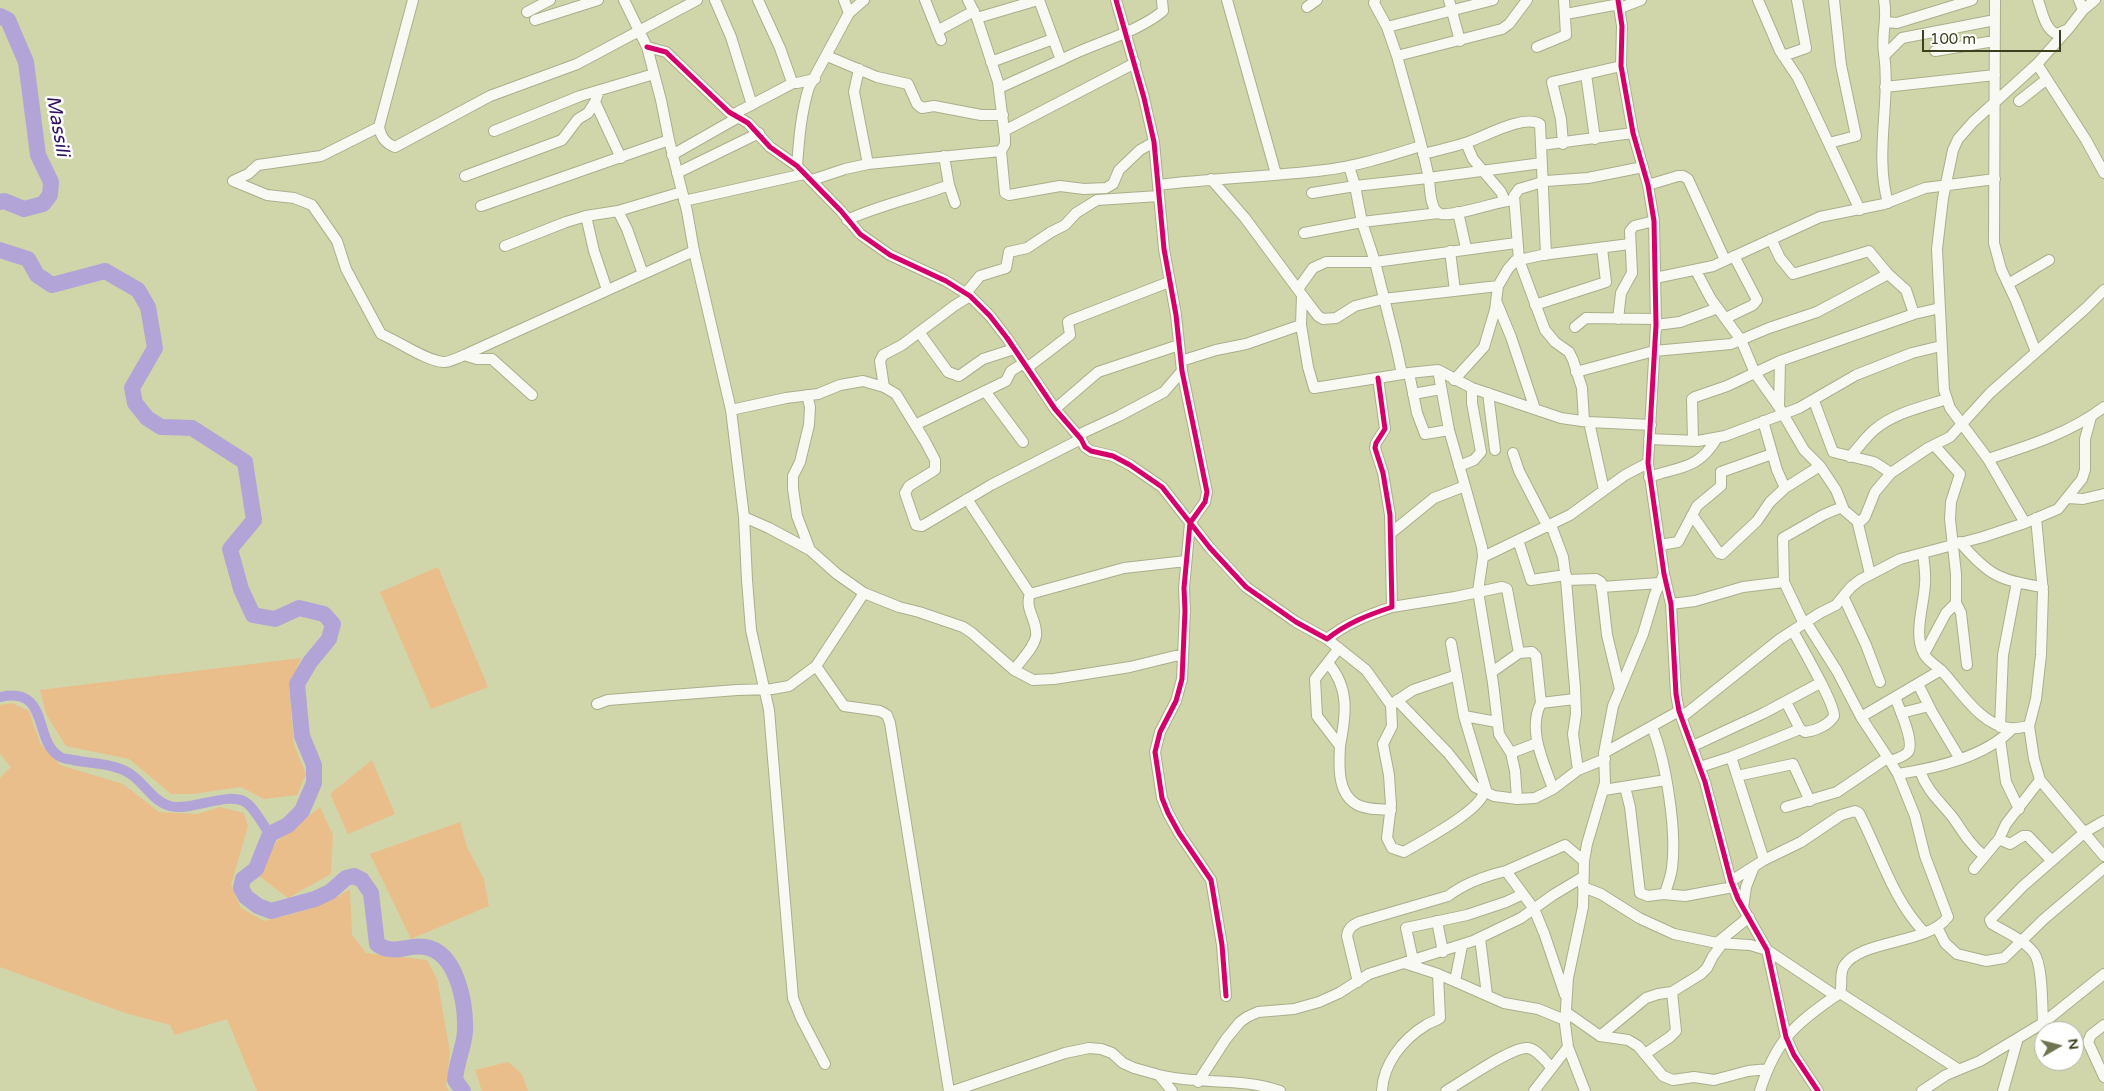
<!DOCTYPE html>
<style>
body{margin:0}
#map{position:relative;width:2104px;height:1091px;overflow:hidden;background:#d0d6aa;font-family:"Varela Round",sans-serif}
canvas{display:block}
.north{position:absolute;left:2034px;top:1021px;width:50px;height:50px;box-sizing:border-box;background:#fff;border:1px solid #b1b3a5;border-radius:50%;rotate:82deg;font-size:14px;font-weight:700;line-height:20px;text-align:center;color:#3c401f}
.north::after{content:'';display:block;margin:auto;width:18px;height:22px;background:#707450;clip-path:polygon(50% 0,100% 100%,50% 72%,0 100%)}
.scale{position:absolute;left:1922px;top:30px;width:139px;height:22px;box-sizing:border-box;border:2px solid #3c401f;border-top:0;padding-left:6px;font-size:15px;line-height:18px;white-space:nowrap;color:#3c401f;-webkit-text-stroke:4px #fff;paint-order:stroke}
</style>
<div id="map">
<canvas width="2104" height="1091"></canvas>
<div class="north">N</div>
<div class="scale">100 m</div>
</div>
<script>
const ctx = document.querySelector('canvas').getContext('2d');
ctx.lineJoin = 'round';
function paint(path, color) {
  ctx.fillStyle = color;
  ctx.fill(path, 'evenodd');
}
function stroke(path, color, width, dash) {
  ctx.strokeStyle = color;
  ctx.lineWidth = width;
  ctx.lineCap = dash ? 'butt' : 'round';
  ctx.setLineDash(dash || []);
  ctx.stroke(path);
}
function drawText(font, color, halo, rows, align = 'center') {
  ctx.font = font + ' "Varela Round",sans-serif';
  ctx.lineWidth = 5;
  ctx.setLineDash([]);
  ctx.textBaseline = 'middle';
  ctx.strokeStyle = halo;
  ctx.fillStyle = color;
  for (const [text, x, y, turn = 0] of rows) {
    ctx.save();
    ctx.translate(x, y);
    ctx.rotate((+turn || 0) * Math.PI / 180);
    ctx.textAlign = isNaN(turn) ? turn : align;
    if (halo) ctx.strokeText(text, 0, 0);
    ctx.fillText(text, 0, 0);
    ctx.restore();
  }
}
paint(new Path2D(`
 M438,567L488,687L431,709L380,592Z
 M301,658L289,687L294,745L306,774L297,795L264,799L241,787L192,794H171L129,759L66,746L46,714L40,690Z
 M12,703L29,711L40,743L60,765L123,784L159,812L197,814L220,807L244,813L248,826L231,885L241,908L264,921C294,914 324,907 350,889L352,935L366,953L427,960L437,979L450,1052L446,1086L449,1091H257L227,1019L175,1035L170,1025L125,1013L0,967V778L11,767L0,754V705Z
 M372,760L395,814L348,834L330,794Z
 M320,807L333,835L331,874L288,898L259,876L276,842Z
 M460,822L467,847L484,879L489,906L411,939L370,854Z
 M508,1062L522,1074L528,1091H482L475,1070Z`), '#e9be8b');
stroke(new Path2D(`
 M0,697C50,686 33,740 59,756C62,759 69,759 73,760C92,764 112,763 129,773C144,782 152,801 170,806C192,812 231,789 248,804C256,811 263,825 270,834`), '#b3a4d8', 10);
stroke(new Path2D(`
 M0,16L8,20L26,62L38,155L51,182L50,195L43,204L24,209L4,201L0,202
 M0,250L28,259L37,275L52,285L105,271L138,290L148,307L155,348L132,388L135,403L147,418L161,427L192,428L245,462L254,520L230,549L241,589L253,615L275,619L299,608L324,614L333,624L329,639L310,662L297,684L302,736L314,765V783L302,811L288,825L270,834L256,869L243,879L241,888L246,897L258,906L271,911L315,899L330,892L346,878L354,876L362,880L371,893L377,944C393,956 407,944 425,947C457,952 466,1003 465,1031C464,1048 456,1063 455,1080L463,1091`), '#b3a4d8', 16);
const street = new Path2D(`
 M413,0L379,127C381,137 385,143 395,147L490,96L577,64L697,0
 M624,0L647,47L661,100L669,140L687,211L694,251L731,410L786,398L818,394L840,385L863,381L884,387L896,394L925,441L935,460V470L909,486L905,493L916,525L922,526L991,485L1081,439
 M715,0L731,37L752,105
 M758,0L780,48L792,82L797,83L815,79
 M925,0L941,40
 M1039,0L1061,60C1093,43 1135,34 1163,11L1162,0
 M1116,0L1144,98L1154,142L1164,249L1176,315L1182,371L1207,492L1205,502L1190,523L1184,588L1185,611L1182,679L1176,701L1160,732L1155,752L1162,798L1168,813L1179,833L1211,880L1222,945L1226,996
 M1227,0L1276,174
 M1375,0L1374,3L1387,27L1397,56
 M1449,0L1460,41
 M1618,0L1622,26L1621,66L1633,133L1648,185L1654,221L1656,325L1648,463L1664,574L1671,604L1676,694L1679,711L1705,782L1731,881L1738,899L1767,950L1786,1037L1794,1055L1818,1091
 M1758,0L1780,51L1798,78L1860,210
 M1995,0L1994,243L2001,269L2016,301L2036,352
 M2038,0C2042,11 2045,30 2057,34L2066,30
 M2079,0L2083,10
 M1307,7L1317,0
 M1620,8L1641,0
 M527,12L550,0
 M849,13L864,0
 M1566,14L1619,4
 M977,18L1038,0
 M535,20L598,0
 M1885,22L1897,23L1972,0
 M1387,27L1493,0
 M939,30L974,11
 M647,47L666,52L729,112L748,123L770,147L797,166L841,211L860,234L890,255L946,281L970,296L990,316L1007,338L1055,409L1081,439L1085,447L1091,451L1113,456L1130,465L1162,487L1210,548L1246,587L1296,622L1327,639C1347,623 1368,615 1392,607L1390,515L1383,473L1375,448L1376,443L1385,429L1378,378
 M1537,47L1566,35L1564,0
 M1935,51L1994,41
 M1884,53C1881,34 1888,19 1884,0
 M827,56L877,77L908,84L917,104L922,108L934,106L981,115H1003
 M1783,56L1806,48L1797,0
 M991,62L1053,39
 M2037,64L2086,140L2104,173
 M859,69L854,92L868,164
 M1586,74L1595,139
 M1885,87L1995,75
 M999,88L1061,60
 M2019,101L2047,79
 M595,102L621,158
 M732,115L793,83
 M379,127L321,156L258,165L248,174L233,181L267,195L294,198L312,205L337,241L346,269L381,334C398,341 428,362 444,362C449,362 455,359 460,357L694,251
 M494,131L580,96L654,74
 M1004,131L1135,63
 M1466,143L1473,159L1501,192L1505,201
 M1829,143L1856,136L1841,65L1834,0
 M1563,144L1561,119L1552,82L1621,66
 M1001,151L1005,193L1009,195L1060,186L1084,189L1106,188L1113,184L1119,170L1140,150L1154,142
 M1423,154C1437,151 1451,147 1465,143C1483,138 1522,114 1540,124L1541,145
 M672,155L737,118
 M944,156L949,185L955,203
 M797,166C799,139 801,113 809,87L849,13L844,0
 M1349,166L1355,186L1362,222L1375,262L1396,346L1402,374
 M677,173L759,133
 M465,176L562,140L578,119L588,113L595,102L599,91
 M1211,179L1245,218L1302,295L1318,316L1323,319L1336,318L1355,306L1383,299L1498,286
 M812,180L845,169L868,164L1001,151L1005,144V138L998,82L977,18L968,0
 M1158,185C1213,178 1269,177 1325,170C1358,166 1389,156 1421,146
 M1648,185L1678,176H1683L1688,179L1725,260
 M1312,193L1355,186L1428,178L1542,163
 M1513,200C1494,202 1459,216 1441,214C1430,212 1430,188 1429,179C1421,138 1408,97 1397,56L1502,29L1509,24L1527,0
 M684,201L804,174
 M1888,203C1874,153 1891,103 1884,53H1887L1902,38L1995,20
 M481,206L669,140
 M618,211L627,229L643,274
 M1458,212L1466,248
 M586,216L594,251L607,290
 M847,220C880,205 915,198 949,185
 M1304,233L1362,222L1439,213
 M1771,239L1780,258L1793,274L1869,251L1888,274L1906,290L1914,314
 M505,246L566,222L586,216L618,211L682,192
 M1450,251L1455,291
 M1546,255L1541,145L1633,133
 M1696,271L1711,299L1741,340L1755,373L1779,407L1804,450L1820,466
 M1655,278L1713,266L1820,217L1884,204L1925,188L1995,179
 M2008,284L2049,260
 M1298,289L1313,268L1326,262H1375L1516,243
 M966,293L980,276L1006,268L1009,252L1027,248L1051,232L1065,225L1076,213L1097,200L1159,196
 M1497,303L1511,337L1535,409
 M1535,305L1606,282L1602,248
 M1726,318L1753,305L1757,300L1734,256
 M1618,319L1621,293L1632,273L1630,231L1634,226L1654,221
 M1301,325L1308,367L1314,388L1409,373L1438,370L1472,388L1561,418L1589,422L1651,425
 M1656,325L1680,322L1718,308
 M1575,327L1586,318L1656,319
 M919,332L948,372L959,376L983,359L1014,349
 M464,355L477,359H492L532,395
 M1181,361L1216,350L1246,344L1301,325L1302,295
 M1027,368L1070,335L1068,322L1071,320L1169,282
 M1438,370L1449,430L1465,486
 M1576,372L1654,351L1731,344L1769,328L1817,312L1888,274
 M1409,373L1417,413L1425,434L1449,430
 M1454,380L1484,347L1495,310L1498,286L1508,269L1515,261L1542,255L1630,244
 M884,387L880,361L883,355L902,345L954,306L970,296
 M985,391L1023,442
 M1488,393L1495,450
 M1413,394L1441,389
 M807,395L810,407L809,425L800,462L793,476V489L797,516L810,550L837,574L864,593L899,607L919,612L963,627L972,633L1014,670L1033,680L1054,679L1130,667L1183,654
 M1814,401L1833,452L1874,462L1891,473
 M1779,407L1780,361
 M1055,409L1098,372L1179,345
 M731,410L744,517L747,580L751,630L769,710L793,998L801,1018L825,1064
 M1584,421L1582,388L1573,360L1569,352L1555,342L1545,330L1519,260L1514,196L1519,189L1546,181L1588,178L1643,167
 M1763,421L1777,470L1785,488
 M1589,422L1604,490
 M915,425L1006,381L1011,371L1024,363
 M1078,435L1119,416L1164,392L1182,371
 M1649,439L1698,441L1725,436L1799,408L1856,375L1912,353L1941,346
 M1693,440L1692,399L1695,397L1727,386L1780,361L1914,314L1940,308
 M1934,445L1960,474L1951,502L1950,519L1956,574V603L1961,613L1967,665
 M1513,453L1519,471L1548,527
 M1850,457C1858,448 1865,438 1874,430C1894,413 1922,407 1947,399
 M1988,459C2028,446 2070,433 2104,407
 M1459,466L1474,460L1481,452L1472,403V388
 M1649,477C1681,466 1698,470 1717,438
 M2068,498L2083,499L2104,494
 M967,499L1030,594
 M1692,515L1719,553L1722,554L1757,521L1770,502L1785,488L1820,466L1836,490L1844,510L1858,522
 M744,517L769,528L810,550
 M2036,518L2043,592L2041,655L2036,699L2029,726L2034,759L2040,780L2104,856
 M2025,523L1988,459L1950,408L1944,390L1937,249L1943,198L1953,150L1958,139L1973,122L2037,64L2069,28L2083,10L2095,0
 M1551,525L1563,557L1566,580L1596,579L1601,582L1607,635L1620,689
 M1391,533L1434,498L1465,486L1482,547L1483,557L1570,515L1625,475L1648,463
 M1518,540L1531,580L1566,575
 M1960,542C1988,575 2000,581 2043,587
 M1660,545L1678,542L1697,506L1721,486V472L1772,454
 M1923,553C1924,564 1926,574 1925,584C1924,605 1913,635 1924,654C1927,660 1935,665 1941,670
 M1483,557L1478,591L1493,683L1499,734L1511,753L1515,771L1517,799
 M1870,574L1858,524L1865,517L1875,492L1891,473L1928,448L1950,437L1990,393L2086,308L2104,290
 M1566,580L1575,688L1576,714L1573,734L1578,770
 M1601,587L1660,583
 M1844,598L1866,645L1880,682
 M1671,604L1695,601L1743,587L1784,582
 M1392,607L1455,597L1502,587L1507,589L1519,653L1532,652L1536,656L1541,703
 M1806,622L1837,671L1861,717L1890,761
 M1804,624L1784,582L1783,538L1823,515L1842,507
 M1327,639L1366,670L1391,705L1392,726L1383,744L1389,775L1391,805L1387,838L1392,848L1404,852C1422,841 1480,811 1484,792
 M1451,643L1464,716L1487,793
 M1339,648L1315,679L1317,716L1340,746C1339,764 1337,793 1356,804C1366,810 1380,809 1391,810
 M1924,654L1946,613L1956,603
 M1328,663C1350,688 1346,715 1340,746
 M816,666L844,706L880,711L887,715L890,723L949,1091
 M1014,670C1021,660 1034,648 1036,636C1038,621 1024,609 1030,594L1124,568L1186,561
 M1492,672L1519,653
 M1918,684L1932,712L1960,759
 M1397,700L1448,753L1475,787L1494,796L1517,799L1535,798L1553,789L1578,770L1605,759
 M1786,702L1800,729L1805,732C1815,731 1829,725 1834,716C1835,704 1801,646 1793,631
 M597,704L608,700L737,690L772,689L789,686L816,666L864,593
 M1392,704L1413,690L1457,675
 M1901,713L1929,706
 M1464,716L1497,722
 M1682,717L1780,639L1820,613L1836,605L1851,587L1860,580L1900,559L1983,537L2025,523L2058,509L2082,479L2085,470V439L2091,417
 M1861,717L1941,670C1960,690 1981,726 2010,728C2016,729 2023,727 2029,726
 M1652,727C1666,761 1677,831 1672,868C1671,877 1667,886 1665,894
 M2000,727L2003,655L2017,582
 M2000,739L2006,782L2019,809
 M1693,746L1764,713L1820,683
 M1511,753L1537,743
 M1604,753L1679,711
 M1731,757L1764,860
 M1700,767L1731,757L1800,729
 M1920,771C1928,793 1941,802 1954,819C1964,834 1970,844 1984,856
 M1898,774C1936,768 1985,757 2012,729
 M1737,776L1793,764L1810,801
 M1625,787L1630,807L1640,893L1648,896L1663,894L1685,896L1733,887
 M1553,789C1544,763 1527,730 1541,703L1575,699
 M1604,790L1666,780
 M1786,807L1837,792L1887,758
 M1999,839L2010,844L2023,836H2028L2052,861
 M1974,869L1999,839L2006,824L2040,780
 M1506,871L1565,845L1584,861
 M1731,881L1764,860L1801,842L1841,815L1855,811L1859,813C1880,853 1893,901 1925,933
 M1583,887L1601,894L1639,918L1674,934L1717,943L1750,945L1767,950L1836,996
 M1743,908L1746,887L1753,869
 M1437,921L1443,952
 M1937,927L1945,943L1957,954L1986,961L2004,958L2044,919L2104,868
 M1480,938L1487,995
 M1717,943L1749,917
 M1413,960L1406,928L1467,915L1506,902L1523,894
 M1404,963L1438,974L1504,1003L1538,1009L1565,1020
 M1455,981L1462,946
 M1358,982L1347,936C1348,928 1353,925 1359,922L1448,896C1465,883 1485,876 1506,871L1534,909L1544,933L1565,995
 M1840,993L1958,1069
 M1566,1012L1600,1036L1628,1040L1638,1046L1663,1076L1673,1080L1694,1077L1714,1080L1748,1071L1768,1069
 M2043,1023C2042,1007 2043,965 2034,953C2024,940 2006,932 1992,924L1990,920L2023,886L2085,832L2104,821
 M2104,1025L2091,1035L2088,1042L2104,1077
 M1600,1036L1646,998L1658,994L1672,992L1701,974L1707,968L1713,956L1722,944
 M1568,1047L1585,1091
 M1645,1054L1670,1037L1676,1031L1672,992
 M1159,1075C1199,1085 1241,1077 1280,1091
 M1198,1082L1226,1039L1240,1022L1247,1017L1258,1012L1294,1009L1319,1002L1339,993L1369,974L1473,941L1521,918L1553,895L1583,877
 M953,1091L1065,1053L1089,1048L1101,1049L1112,1053L1123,1063L1134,1068L1159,1075L1172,1091
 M1382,1091C1383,1064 1403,1039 1426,1025C1430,1022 1436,1021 1440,1018L1438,974
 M1446,1091C1462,1082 1512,1046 1528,1048C1537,1049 1545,1061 1551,1067
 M1534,1091L1568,1047L1565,1024L1568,978L1583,907L1584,861L1587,844L1605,783L1604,753L1613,706L1643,634L1655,594L1664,574
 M1760,1091C1776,1039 1797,1022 1840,993C1843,984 1839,974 1844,966C1861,939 1927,945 1948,917L1925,856L1915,816L1898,774L1890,761C1895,759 1904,757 1908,752C1915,742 1899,708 1895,697
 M1922,1091L1946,1075L1980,1061L2043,1023L2104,974
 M2003,1091L2018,1038`);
stroke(street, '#aaaf8c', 12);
stroke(street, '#f8f9f2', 10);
stroke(new Path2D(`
 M1116,0L1144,98L1154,142L1164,249L1176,315L1182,371L1207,492L1205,502L1190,523L1184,588L1185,611L1182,679L1176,701L1160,732L1155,752L1162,798L1168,813L1179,833L1211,880L1222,945L1226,996
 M1618,0L1622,26L1621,66L1633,133L1648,185L1654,221L1656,325L1648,463L1664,574L1671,604L1676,694L1679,711L1705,782L1731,881L1738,899L1767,950L1786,1037L1794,1055L1818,1091
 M647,47L666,52L729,112L748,123L770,147L797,166L841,211L860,234L890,255L946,281L970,296L990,316L1007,338L1055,409L1081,439L1085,447L1091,451L1113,456L1130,465L1162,487L1210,548L1246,587L1296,622L1327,639C1347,623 1368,615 1392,607L1390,515L1383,473L1375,448L1376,443L1385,429L1378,378`), '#d6006c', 5);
drawText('italic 19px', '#321164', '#fff', [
 ["Massili",57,126,80]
]);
</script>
